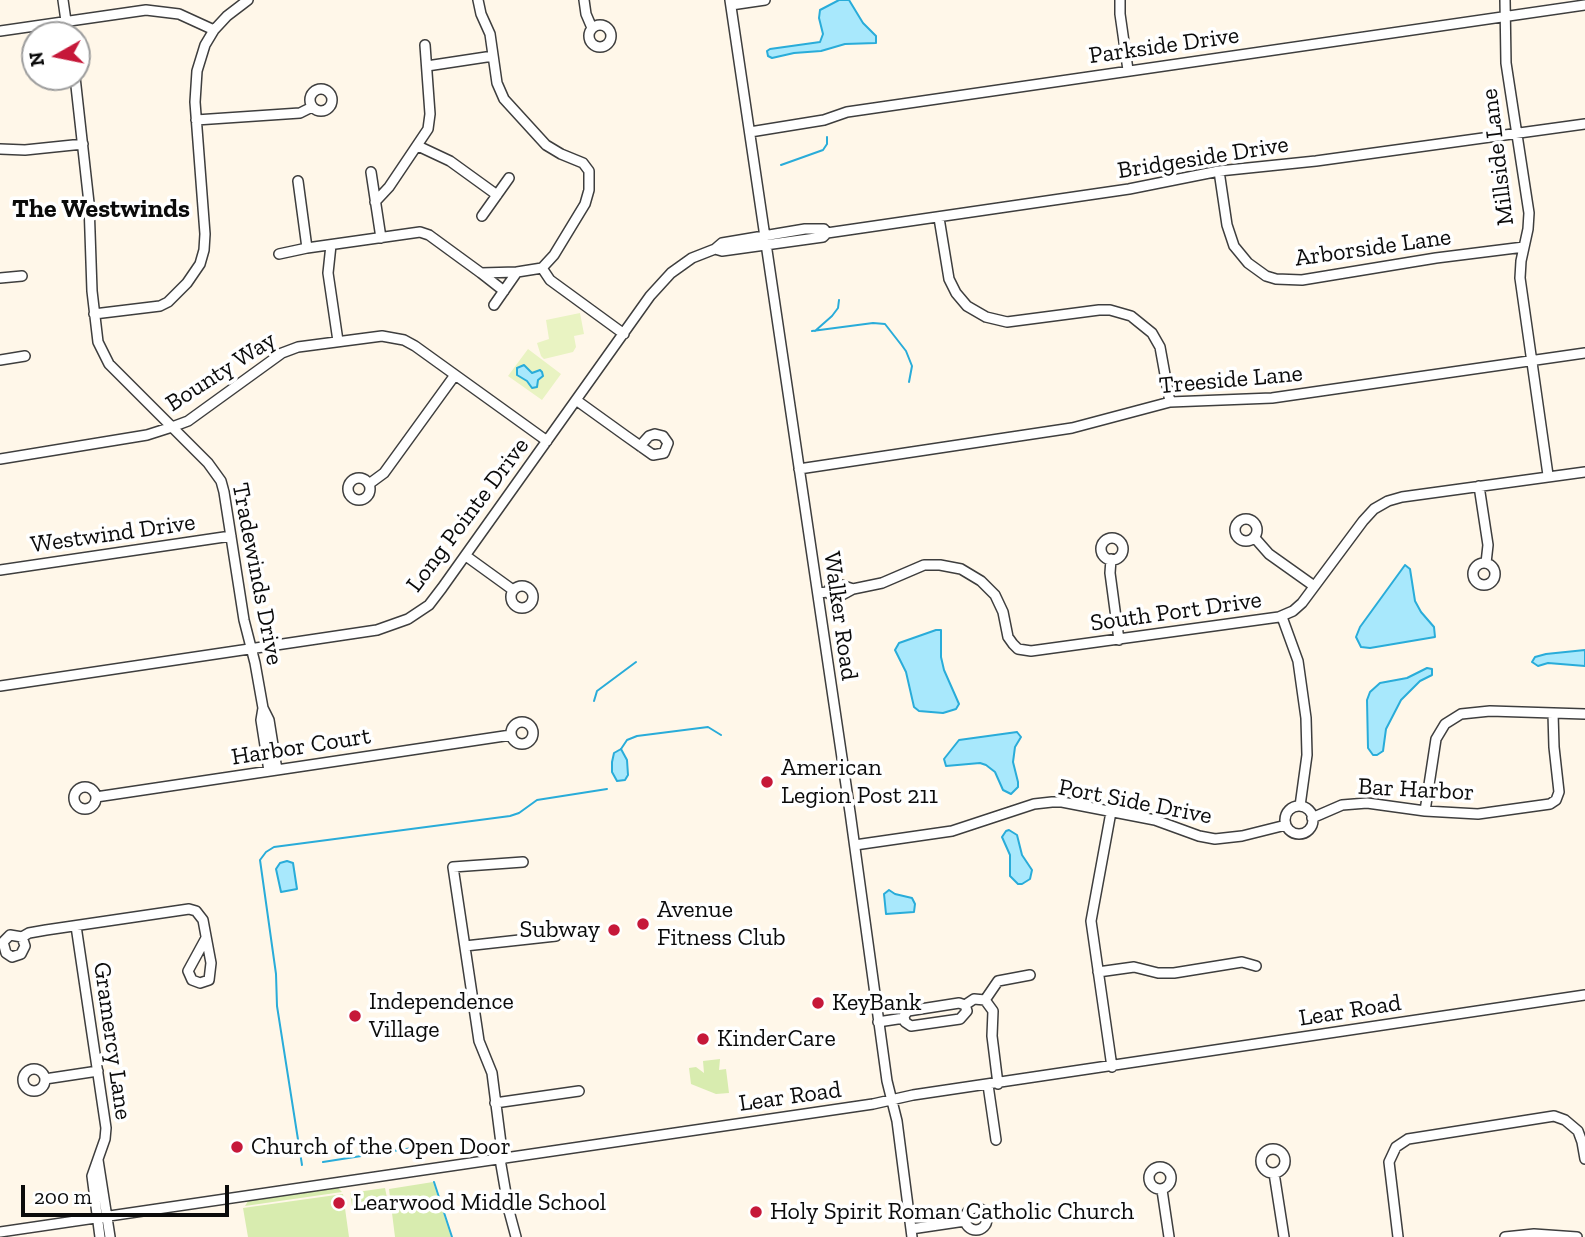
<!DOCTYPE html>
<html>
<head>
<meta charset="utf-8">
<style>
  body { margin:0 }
  #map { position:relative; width:1585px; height:1237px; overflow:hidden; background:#fff7e9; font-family:"Zilla Slab",serif }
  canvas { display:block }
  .north { position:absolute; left:21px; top:21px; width:70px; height:70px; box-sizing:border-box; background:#fff; border:2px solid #9d9d9d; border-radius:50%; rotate:261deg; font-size:19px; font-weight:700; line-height:28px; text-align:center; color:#0b0b0b }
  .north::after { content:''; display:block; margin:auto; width:24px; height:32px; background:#c61839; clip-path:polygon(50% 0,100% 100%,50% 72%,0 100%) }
  .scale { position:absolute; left:21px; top:1185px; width:208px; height:32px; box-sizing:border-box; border:4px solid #0b0b0b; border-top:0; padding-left:9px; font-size:21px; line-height:24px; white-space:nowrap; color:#0b0b0b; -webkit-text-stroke:5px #fff; paint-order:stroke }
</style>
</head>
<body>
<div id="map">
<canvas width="1585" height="1237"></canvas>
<div class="north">N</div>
<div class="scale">200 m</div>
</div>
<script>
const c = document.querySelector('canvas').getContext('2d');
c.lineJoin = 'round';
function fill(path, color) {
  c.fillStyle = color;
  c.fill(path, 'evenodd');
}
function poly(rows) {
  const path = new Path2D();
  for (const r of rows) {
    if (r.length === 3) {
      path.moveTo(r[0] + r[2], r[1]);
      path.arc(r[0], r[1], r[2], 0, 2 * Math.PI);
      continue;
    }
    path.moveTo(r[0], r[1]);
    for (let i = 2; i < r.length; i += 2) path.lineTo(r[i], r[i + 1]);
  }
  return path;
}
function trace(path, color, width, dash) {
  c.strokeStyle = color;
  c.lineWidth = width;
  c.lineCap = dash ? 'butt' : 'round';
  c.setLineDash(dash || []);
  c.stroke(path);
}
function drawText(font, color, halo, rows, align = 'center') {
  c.font = font + ' "Zilla Slab",serif';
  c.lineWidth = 7;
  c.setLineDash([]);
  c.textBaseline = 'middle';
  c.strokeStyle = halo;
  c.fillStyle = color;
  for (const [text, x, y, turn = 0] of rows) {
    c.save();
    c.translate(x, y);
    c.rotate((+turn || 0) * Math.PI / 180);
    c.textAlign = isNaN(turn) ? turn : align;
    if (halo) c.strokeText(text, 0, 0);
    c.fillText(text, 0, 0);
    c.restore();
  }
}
fill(poly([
  [720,1059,719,1070,726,1069,729,1093,716,1094,691,1084,689,1068,696,1067,704,1073,703,1061],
  [433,1182,451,1237,395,1237,389,1189],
  [338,1188,342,1192,245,1206,248,1201],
  [385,1188,388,1203,386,1206,379,1205,356,1208,352,1206,350,1193],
  [343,1194,349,1237,248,1237,243,1208]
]), '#d8ecaf');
fill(poly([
  [580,313,584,334,574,336,576,347,573,352,544,359,541,356,537,343,549,339,546,320],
  [528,349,561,374,542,400,508,376]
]), '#e9f3c2');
const water = poly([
  [839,0,849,0,863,23,876,36,876,43,845,44,821,51,794,53,772,58,768,56,767,51,770,49,820,42,823,34,819,18,820,10,839,0],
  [524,365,532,373,540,370,542,372,543,376,538,380,537,387,532,388,527,381,517,375,517,368,524,365],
  [1405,565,1410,569,1415,601,1421,612,1434,627,1435,637,1370,648,1361,647,1356,637,1360,627,1405,565],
  [936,630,941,630,941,657,944,670,959,704,956,709,943,713,919,711,914,707,906,672,895,650,899,643,936,630],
  [1585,650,1585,666,1548,663,1538,666,1532,662,1535,657,1546,654,1585,650],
  [1427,668,1432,669,1432,675,1420,681,1401,700,1386,729,1383,751,1377,755,1373,755,1368,748,1367,700,1370,692,1380,683,1407,678,1427,668],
  [1017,732,1021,737,1015,747,1013,762,1018,782,1018,787,1011,794,1003,790,995,772,986,765,980,763,946,766,944,759,959,740,1017,732],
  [621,749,627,760,628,775,625,780,617,781,612,772,612,762,614,753,621,749],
  [1009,830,1017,835,1022,855,1032,870,1030,879,1022,884,1018,884,1010,876,1010,855,1002,837,1006,831,1009,830],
  [287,861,293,863,297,889,281,892,276,869,280,863,287,861],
  [889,890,895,894,912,898,915,904,914,912,886,914,884,894,889,890]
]);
fill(water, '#a8e8fc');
trace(water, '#29acd9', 2);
trace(poly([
  [781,165,823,150,827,144,827,137],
  [812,331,873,323,885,324,906,351,912,366,909,382],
  [815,331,832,316,838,308,839,300],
  [594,701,597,691,636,662],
  [621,749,627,740,637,736,708,727,721,735],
  [323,1162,425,1146,429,1154],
  [302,1165,277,1006,276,974,260,860,266,852,274,847,510,816,519,813,537,800,607,789],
  [434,1182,452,1237]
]), '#29acd9', 2);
const minor = poly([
  [63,0,68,35],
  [478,0,481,14,490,34,497,83,504,99,546,145,561,154,583,163,589,171,589,190,585,204,554,255,542,268,550,280,624,334],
  [584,0,586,14,592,28],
  [730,0,850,812,887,1081,897,1121,912,1237],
  [1120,0,1120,14,1128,70],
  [1505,0,1506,63,1529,213,1528,229,1521,261,1520,278,1548,475],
  [731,5,765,0],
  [600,36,11],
  [0,31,146,10,179,14,214,30],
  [427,66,493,56],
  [75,77,89,203,92,291,98,342,109,364,208,463,221,481,224,492,244,620,255,663,263,708,269,720,277,770],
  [321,100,11],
  [196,120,300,113,312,107],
  [750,132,824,120,847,112,1585,5],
  [418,146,450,161,497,195],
  [0,149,25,150,83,144],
  [1219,171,1227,225,1234,246,1248,263,1266,276,1276,279,1302,280,1436,258,1524,247],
  [371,172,381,238],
  [298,181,307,248],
  [375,202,389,187,428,129,430,114,425,45],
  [482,216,509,178],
  [939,218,949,279,956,293,967,306,986,317,1007,322,1099,310,1110,310,1131,316,1152,333,1160,347,1170,402],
  [331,245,328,273,338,341],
  [715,249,722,251,823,237,827,233,1129,189,1219,171,1316,161,1585,124],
  [279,254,307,248,420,232,429,235,481,273,517,272,542,268],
  [481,273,504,291],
  [0,278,22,276],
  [494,305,517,272],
  [94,314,160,306,168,302,187,283,200,264,204,250,205,234,195,102,197,71,205,45,214,30,227,16,248,0],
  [0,360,25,356],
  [576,400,626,436,653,455,664,453,668,443,663,436,655,434,649,436,640,446],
  [0,459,147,435,172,427,188,421,282,353,298,347,382,336,404,340,415,346,547,441],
  [799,469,1072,428,1170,402,1272,398,1585,353],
  [359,489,11],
  [369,484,384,473,455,375],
  [1479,486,1488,545,1486,563],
  [1246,530,11],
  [1254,537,1269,554,1314,586],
  [1112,549,11],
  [466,556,513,590],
  [1111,559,1110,573,1119,640],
  [1484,574,11],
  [0,570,231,536],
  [522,597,11],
  [853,589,882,583,924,565,940,565,961,569,981,581,995,595,1003,612,1008,637,1013,644,1018,649,1031,651,1279,617,1293,611,1302,603,1363,521,1374,509,1388,501,1402,497,1585,472],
  [818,593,828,592,831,586,841,585,853,589,840,596,833,597,828,592],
  [1282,617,1298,661,1306,718,1307,755,1300,806],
  [0,686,377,630,408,619,429,605,442,588,650,296,671,273,692,258,715,249,722,243,805,229,824,229,827,233],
  [263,708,261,720,269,771],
  [522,733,11],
  [85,798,11],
  [96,797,511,735],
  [1299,820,14],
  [1425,811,1436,739,1445,724,1461,714,1490,711,1585,714],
  [1111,812,1091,921,1112,1067],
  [1312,818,1342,805,1367,803,1425,811,1478,814,1550,804,1556,800,1559,792,1554,747,1553,713],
  [855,845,952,831,1034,804,1052,802,1062,802,1155,820,1199,836,1215,839,1242,836,1286,825],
  [76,926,106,1128,105,1139,92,1176,100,1237],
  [22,937,25,946,21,954,12,957,6,953,3,942,10,935,22,937,29,933,46,930,189,909,196,911,203,920,211,963,209,980,200,983,192,980,188,971,206,938],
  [465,946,556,936],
  [1098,972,1134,967,1158,973,1174,973,1242,962,1256,966],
  [959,1003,965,1005,967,1011,960,1019,911,1026,905,1022,904,1016,908,1011,959,1003],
  [965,1005,974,999,985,1000],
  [878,1022,904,1018],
  [34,1080,11],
  [45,1079,98,1071],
  [998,1084,992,1036,993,1011,985,1000,998,981,1030,975],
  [988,1085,996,1140],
  [495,1103,579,1091],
  [1273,1161,12],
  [500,1159,509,1211,516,1237],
  [503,1159,492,1073,479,1041,453,867,523,862],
  [98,1160,110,1237],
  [1160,1178,11],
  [1274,1173,1284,1237],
  [1162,1190,1169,1237],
  [976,1219,11],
  [911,1229,965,1221],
  [0,1232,873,1104,913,1095,1585,995],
  [1398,1237,1389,1162,1396,1147,1408,1139,1554,1116,1565,1120,1578,1131,1582,1142,1585,1159],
  [1505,1237,1534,1234,1577,1237]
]);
trace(minor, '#3e3e3e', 12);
trace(minor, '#fff', 9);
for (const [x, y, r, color] of [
  [767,782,7,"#c61839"],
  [643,924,7,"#c61839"],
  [614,930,7,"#c61839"],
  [818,1003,7,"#c61839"],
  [355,1016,7,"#c61839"],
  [703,1039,7,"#c61839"],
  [237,1147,7,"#c61839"],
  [339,1203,7,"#c61839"],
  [756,1212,7,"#c61839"]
]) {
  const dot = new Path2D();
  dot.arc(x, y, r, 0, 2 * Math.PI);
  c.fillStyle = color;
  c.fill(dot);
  trace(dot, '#fff', 2.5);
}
drawText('24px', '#0b0b0b', '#fff', [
  ["Parkside Drive",1164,46,-8],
  ["Millside Lane",1498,157,-97],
  ["Bridgeside Drive",1203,158,-9],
  ["Arborside Lane",1373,248,-8],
  ["Bounty Way",221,372,-33],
  ["Treeside Lane",1231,380,-5],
  ["Long Pointe Drive",468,515,-53],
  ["Westwind Drive",113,534,-8],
  ["Tradewinds Drive",257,574,79],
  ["South Port Drive",1176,612,-8],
  ["Walker Road",840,616,82],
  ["Harbor Court",301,747,-9],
  ["Bar Harbor",1416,790,3],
  ["Port Side Drive",1135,802,11],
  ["Lear Road",1350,1011,-9],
  ["Gramercy Lane",112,1041,82],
  ["Lear Road",790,1097,-8]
]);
drawText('24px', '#0b0b0b', '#fff', [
  ["American",781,768],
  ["Legion Post 211",781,796],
  ["Avenue",657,910],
  ["Fitness Club",657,938],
  ["Subway",600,930,"right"],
  ["Independence",369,1002],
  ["Village",369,1030],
  ["KeyBank",832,1003],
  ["KinderCare",717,1039],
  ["Church of the Open Door",251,1147],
  ["Learwood Middle School",353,1203],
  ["Holy Spirit Roman Catholic Church",770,1212]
], 'left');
drawText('bold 26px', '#0b0b0b', '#fff', [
  ["The Westwinds",101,210]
]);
</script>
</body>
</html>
